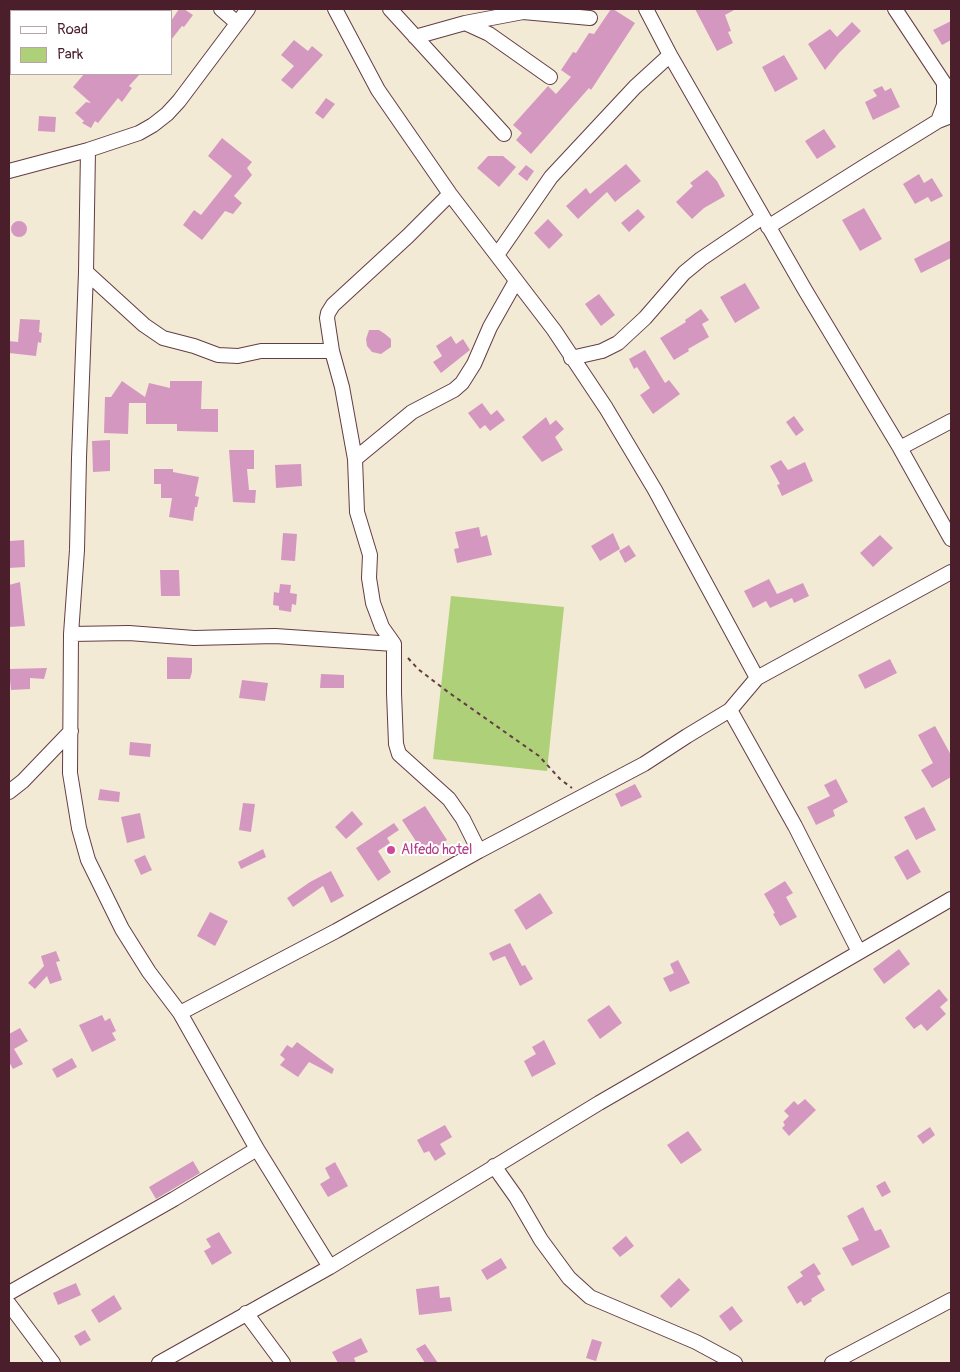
<!DOCTYPE html>
<html>
<head>
<meta charset="utf-8">
<style>
  body { margin:0 }
  #map { position:relative; width:960px; height:1372px; overflow:hidden; background:#f3ead5; font-family:Pangolin,sans-serif }
  canvas { display:block }
  .frame { position:absolute; inset:0; border:10px solid #4a1f2b; pointer-events:none }
  .legend { position:absolute; left:10px; top:10px; width:162px; height:65px; box-sizing:border-box; background:#fff; border:1px solid #b7a5aa; margin:0; padding:6px 9px; list-style:none; font-size:15px; color:#4a1f2b }
  .legend li { display:flex; align-items:center; gap:10px; height:25px }
  .legend b { width:25px; border:1px solid #b7a5aa }
</style>
</head>
<body>
<div id="map">
<canvas width="960" height="1372"></canvas>
<div class="frame"></div>
<ul class="legend">
<li><b style="height:6px;background:#fff"></b>Road</li>
<li><b style="height:14px;background:#aed079"></b>Park</li>
</ul>
</div>
<script>
const c = document.querySelector('canvas').getContext('2d');
c.lineJoin = 'round';
function fill(path, color) {
  c.fillStyle = color;
  c.fill(path, 'evenodd');
}
function poly(rows) {
  const path = new Path2D();
  for (const r of rows) {
    if (r.length === 3) {
      path.moveTo(r[0] + r[2], r[1]);
      path.arc(r[0], r[1], r[2], 0, 2 * Math.PI);
      continue;
    }
    path.moveTo(r[0], r[1]);
    for (let i = 2; i < r.length; i += 2) path.lineTo(r[i], r[i + 1]);
  }
  return path;
}
function trace(path, color, width, dash) {
  c.strokeStyle = color;
  c.lineWidth = width;
  c.lineCap = dash ? 'butt' : 'round';
  c.setLineDash(dash || []);
  c.stroke(path);
}
function drawText(font, color, halo, rows, align = 'center') {
  c.font = font + ' Pangolin,sans-serif';
  c.lineWidth = 4;
  c.setLineDash([]);
  c.textBaseline = 'middle';
  c.strokeStyle = halo;
  c.fillStyle = color;
  for (const [text, x, y, turn = 0] of rows) {
    c.save();
    c.translate(x, y);
    c.rotate((+turn || 0) * Math.PI / 180);
    c.textAlign = isNaN(turn) ? turn : align;
    if (halo) c.strokeText(text, 0, 0);
    c.fillText(text, 0, 0);
    c.restore();
  }
}
fill(poly([
  [451,596,564,607,547,771,433,759]
]), '#aed079');
fill(poly([
  [179,9,184,9,193,15,184,27,182,26,171,40,171,21],
  [611,9,613,9,635,23,591,90,589,88,531,154,516,140,522,133,513,125,548,86,556,94,571,77,561,70,573,52,576,53,589,33,594,34],
  [695,9,736,9,725,15,731,31,728,32,733,43,717,51],
  [951,21,951,40,942,45,933,30],
  [852,22,861,31,839,53,825,70,808,44,830,29,837,37],
  [294,40,308,51,312,46,323,55,292,89,281,80,294,66,281,55],
  [784,55,798,79,775,92,762,67],
  [84,74,140,74,129,86,132,88,122,102,118,98,98,123,95,121,91,128,82,123,84,121,75,113,86,102,91,103,73,87],
  [882,86,885,91,891,88,900,107,873,120,865,102,877,96,873,90],
  [326,98,335,104,323,119,315,113],
  [39,116,56,117,55,132,38,131],
  [824,129,836,147,817,159,805,141],
  [222,138,252,162,247,168,252,175,234,196,242,203,233,214,225,211,202,240,183,225,194,210,201,215,232,176,208,156],
  [488,156,503,156,516,167,499,187,477,168],
  [626,164,641,181,615,202,607,192,578,219,566,206,586,188,590,194],
  [526,165,534,171,527,181,518,174],
  [707,170,717,181,725,196,704,208,692,219,676,202,693,186,690,183],
  [919,174,924,183,932,178,943,196,931,202,928,197,915,204,903,184],
  [864,208,882,239,860,251,842,220],
  [638,209,645,217,629,232,621,223],
  [548,219,563,235,549,249,534,233],
  [19,229,8],
  [951,240,951,258,921,273,914,259],
  [745,283,760,308,735,323,720,297],
  [599,294,615,315,601,326,585,304],
  [701,309,709,320,702,324,709,337,688,349,689,351,674,360,660,338,686,322,685,320],
  [20,319,40,320,39,332,42,333,41,343,38,342,36,356,9,353,9,341,18,342],
  [369,330,379,330,385,334,391,339,391,347,381,354,372,352,367,346,366,339],
  [451,336,456,344,463,339,470,350,441,373,433,362,442,356,436,346],
  [645,350,665,383,669,380,680,394,653,414,640,395,650,388,637,367,634,369,629,359],
  [122,381,145,397,149,383,170,388,170,381,202,381,201,409,218,409,218,432,177,431,177,424,146,424,146,403,129,403,128,434,104,433,105,397,111,397],
  [482,403,491,415,497,410,505,420,490,431,485,425,480,429,468,413],
  [794,416,804,430,796,436,786,422],
  [546,417,550,425,556,420,564,429,555,437,563,450,542,462,522,437],
  [110,440,110,471,93,472,92,441],
  [229,450,254,450,254,469,247,469,249,490,256,490,255,503,233,502],
  [781,460,788,470,805,462,813,481,782,496,777,485,780,484,770,466],
  [301,464,302,486,276,488,275,465],
  [154,469,173,469,173,472,199,477,195,496,199,497,197,507,195,507,193,521,169,517,172,498,161,498,161,484,154,484],
  [479,527,481,537,487,535,492,555,457,563,454,549,459,548,455,532],
  [283,533,297,534,295,561,281,560],
  [613,533,620,549,600,561,591,546],
  [880,535,893,548,873,567,860,553],
  [24,540,25,567,9,568,9,541],
  [629,545,636,556,625,563,619,551],
  [160,570,179,570,180,596,161,596],
  [769,579,777,594,803,583,809,596,794,603,792,598,770,608,766,601,753,608,744,591],
  [20,582,25,626,9,627,9,585],
  [280,584,291,585,290,593,297,594,296,605,292,604,291,612,279,610,279,606,273,605,274,592,279,593],
  [167,657,192,658,192,672,190,679,167,679],
  [890,659,897,673,865,689,858,675],
  [47,668,44,679,30,678,30,689,11,690,9,669],
  [321,674,344,675,344,688,320,688],
  [242,680,268,683,265,701,239,698],
  [935,726,951,755,951,777,932,788,921,770,933,763,918,735],
  [130,742,151,744,150,757,129,755],
  [836,779,848,802,833,810,835,816,816,825,807,807,830,796,824,785],
  [635,784,642,797,621,807,615,794],
  [100,789,120,792,119,802,98,800],
  [243,803,255,804,251,832,239,830],
  [425,806,447,840,425,855,402,820],
  [924,807,936,830,916,840,904,817],
  [352,811,363,824,346,839,335,827],
  [140,813,145,838,127,843,121,817],
  [394,823,399,830,387,838,390,843,378,851,391,872,378,881,356,848],
  [263,849,266,857,241,869,238,862],
  [908,849,921,872,907,880,894,857],
  [145,855,152,870,141,875,134,860],
  [331,871,344,896,331,903,323,886,293,907,287,898,310,882],
  [785,881,793,893,786,897,797,917,780,926,773,914,775,913,764,894],
  [540,893,553,913,526,930,514,910],
  [210,912,228,921,215,946,197,936],
  [510,943,522,966,525,965,533,979,520,986,505,956,493,961,489,953],
  [899,949,910,964,884,984,873,969],
  [56,951,60,961,56,962,62,980,50,984,47,976,35,989,28,983,44,966,41,956],
  [678,960,690,983,670,992,663,978,674,973,670,964],
  [939,989,948,1000,940,1007,946,1014,927,1031,921,1024,914,1029,905,1018],
  [609,1005,622,1023,600,1039,587,1020],
  [102,1015,105,1021,110,1018,116,1031,112,1033,116,1040,92,1052,79,1025],
  [20,1028,28,1041,14,1049,23,1064,13,1069,9,1062,9,1034],
  [544,1040,556,1064,532,1077,524,1061,536,1054,532,1047],
  [297,1042,334,1069,332,1074,309,1062,298,1077,280,1065,285,1059,280,1055,287,1045,292,1048],
  [72,1058,77,1067,57,1078,52,1069],
  [805,1099,816,1110,789,1136,782,1128,785,1125,783,1122,789,1116,784,1111,794,1101,798,1105],
  [445,1125,452,1137,440,1144,446,1154,435,1161,429,1151,424,1153,417,1140],
  [930,1127,935,1135,923,1144,917,1136],
  [688,1131,702,1150,681,1164,667,1145],
  [193,1161,200,1173,156,1199,149,1187],
  [335,1162,348,1186,328,1197,320,1184,330,1178,325,1168],
  [885,1181,891,1192,882,1197,876,1186],
  [863,1207,875,1231,881,1229,890,1247,852,1266,842,1248,859,1240,847,1216],
  [219,1232,232,1253,212,1265,204,1251,211,1247,206,1239],
  [626,1236,634,1246,620,1257,612,1248],
  [501,1258,507,1268,487,1280,481,1270],
  [814,1263,821,1274,817,1276,825,1290,811,1299,812,1301,804,1306,801,1301,797,1304,787,1287,803,1276,800,1272],
  [679,1278,690,1290,671,1308,660,1296],
  [76,1283,81,1295,58,1305,53,1293],
  [439,1286,440,1298,450,1297,452,1311,419,1315,416,1289],
  [114,1295,122,1309,99,1323,91,1310],
  [732,1306,743,1321,730,1331,719,1316],
  [85,1330,91,1340,80,1346,74,1336],
  [361,1338,368,1352,354,1358,356,1363,338,1363,332,1352],
  [592,1339,602,1342,596,1361,586,1358],
  [425,1344,438,1363,425,1363,416,1349]
]), '#d498c0');
const minor = poly([
  [221,9,237,23],
  [335,9,378,90,450,194,554,330,606,408,655,490,757,678],
  [390,9,504,134],
  [646,9,670,55,805,290,900,448,951,539],
  [895,9,944,83,951,89],
  [55,11,57,9],
  [465,23,489,34,550,77],
  [9,31,11,31],
  [415,37,465,23,523,12,590,18],
  [938,121,944,105,944,83],
  [88,150,86,272,79,458,77,550,71,634,70,773,79,828,88,860,122,929,149,972,180,1013,257,1149,330,1267],
  [9,171,88,150,139,133,153,125,167,114,179,101,248,9],
  [768,227,865,166,938,121,951,116],
  [497,255,551,177,635,87,670,55],
  [86,272,144,325,163,338,194,346,218,355,238,356,261,351,332,351],
  [571,358,602,351,618,343,645,318,684,273,701,259,763,217],
  [900,448,951,421],
  [355,459,412,412,454,390,462,383,474,364,490,327,516,281],
  [71,634,129,633,194,638,275,636,394,644,394,693,396,744,399,754,449,799,463,819,479,851],
  [394,644,382,627,373,603,369,578,370,555,357,512,355,459,342,387,332,351,327,318,328,313,333,305,408,236,450,194],
  [730,710,795,826,859,952],
  [9,792,23,781,71,731],
  [180,1013,336,931,479,851,644,764,687,736,730,710,757,678,951,572],
  [494,1166,516,1197,541,1240,569,1278,590,1297,696,1342,735,1363],
  [9,1293,174,1199,257,1149],
  [9,1304,53,1363],
  [246,1313,283,1363],
  [159,1363,330,1267,599,1103,951,899],
  [832,1363,951,1300]
]);
trace(minor, '#633d44', 16);
trace(poly([
  [408,658,418,669,448,692,539,756,560,779,572,788]
]), '#633d44', 2, [4, 4]);
trace(minor, '#fff', 14);
for (const [x, y, r, color] of [
  [391,850,5,"#d1479c"]
]) {
  const dot = new Path2D();
  dot.arc(x, y, r, 0, 2 * Math.PI);
  c.fillStyle = color;
  c.fill(dot);
  trace(dot, '#fff', 2);
}
drawText('14px', '#b23c85', '#fff', [
  ["Alfedo hotel",401,850]
], 'left');
</script>
</body>
</html>
